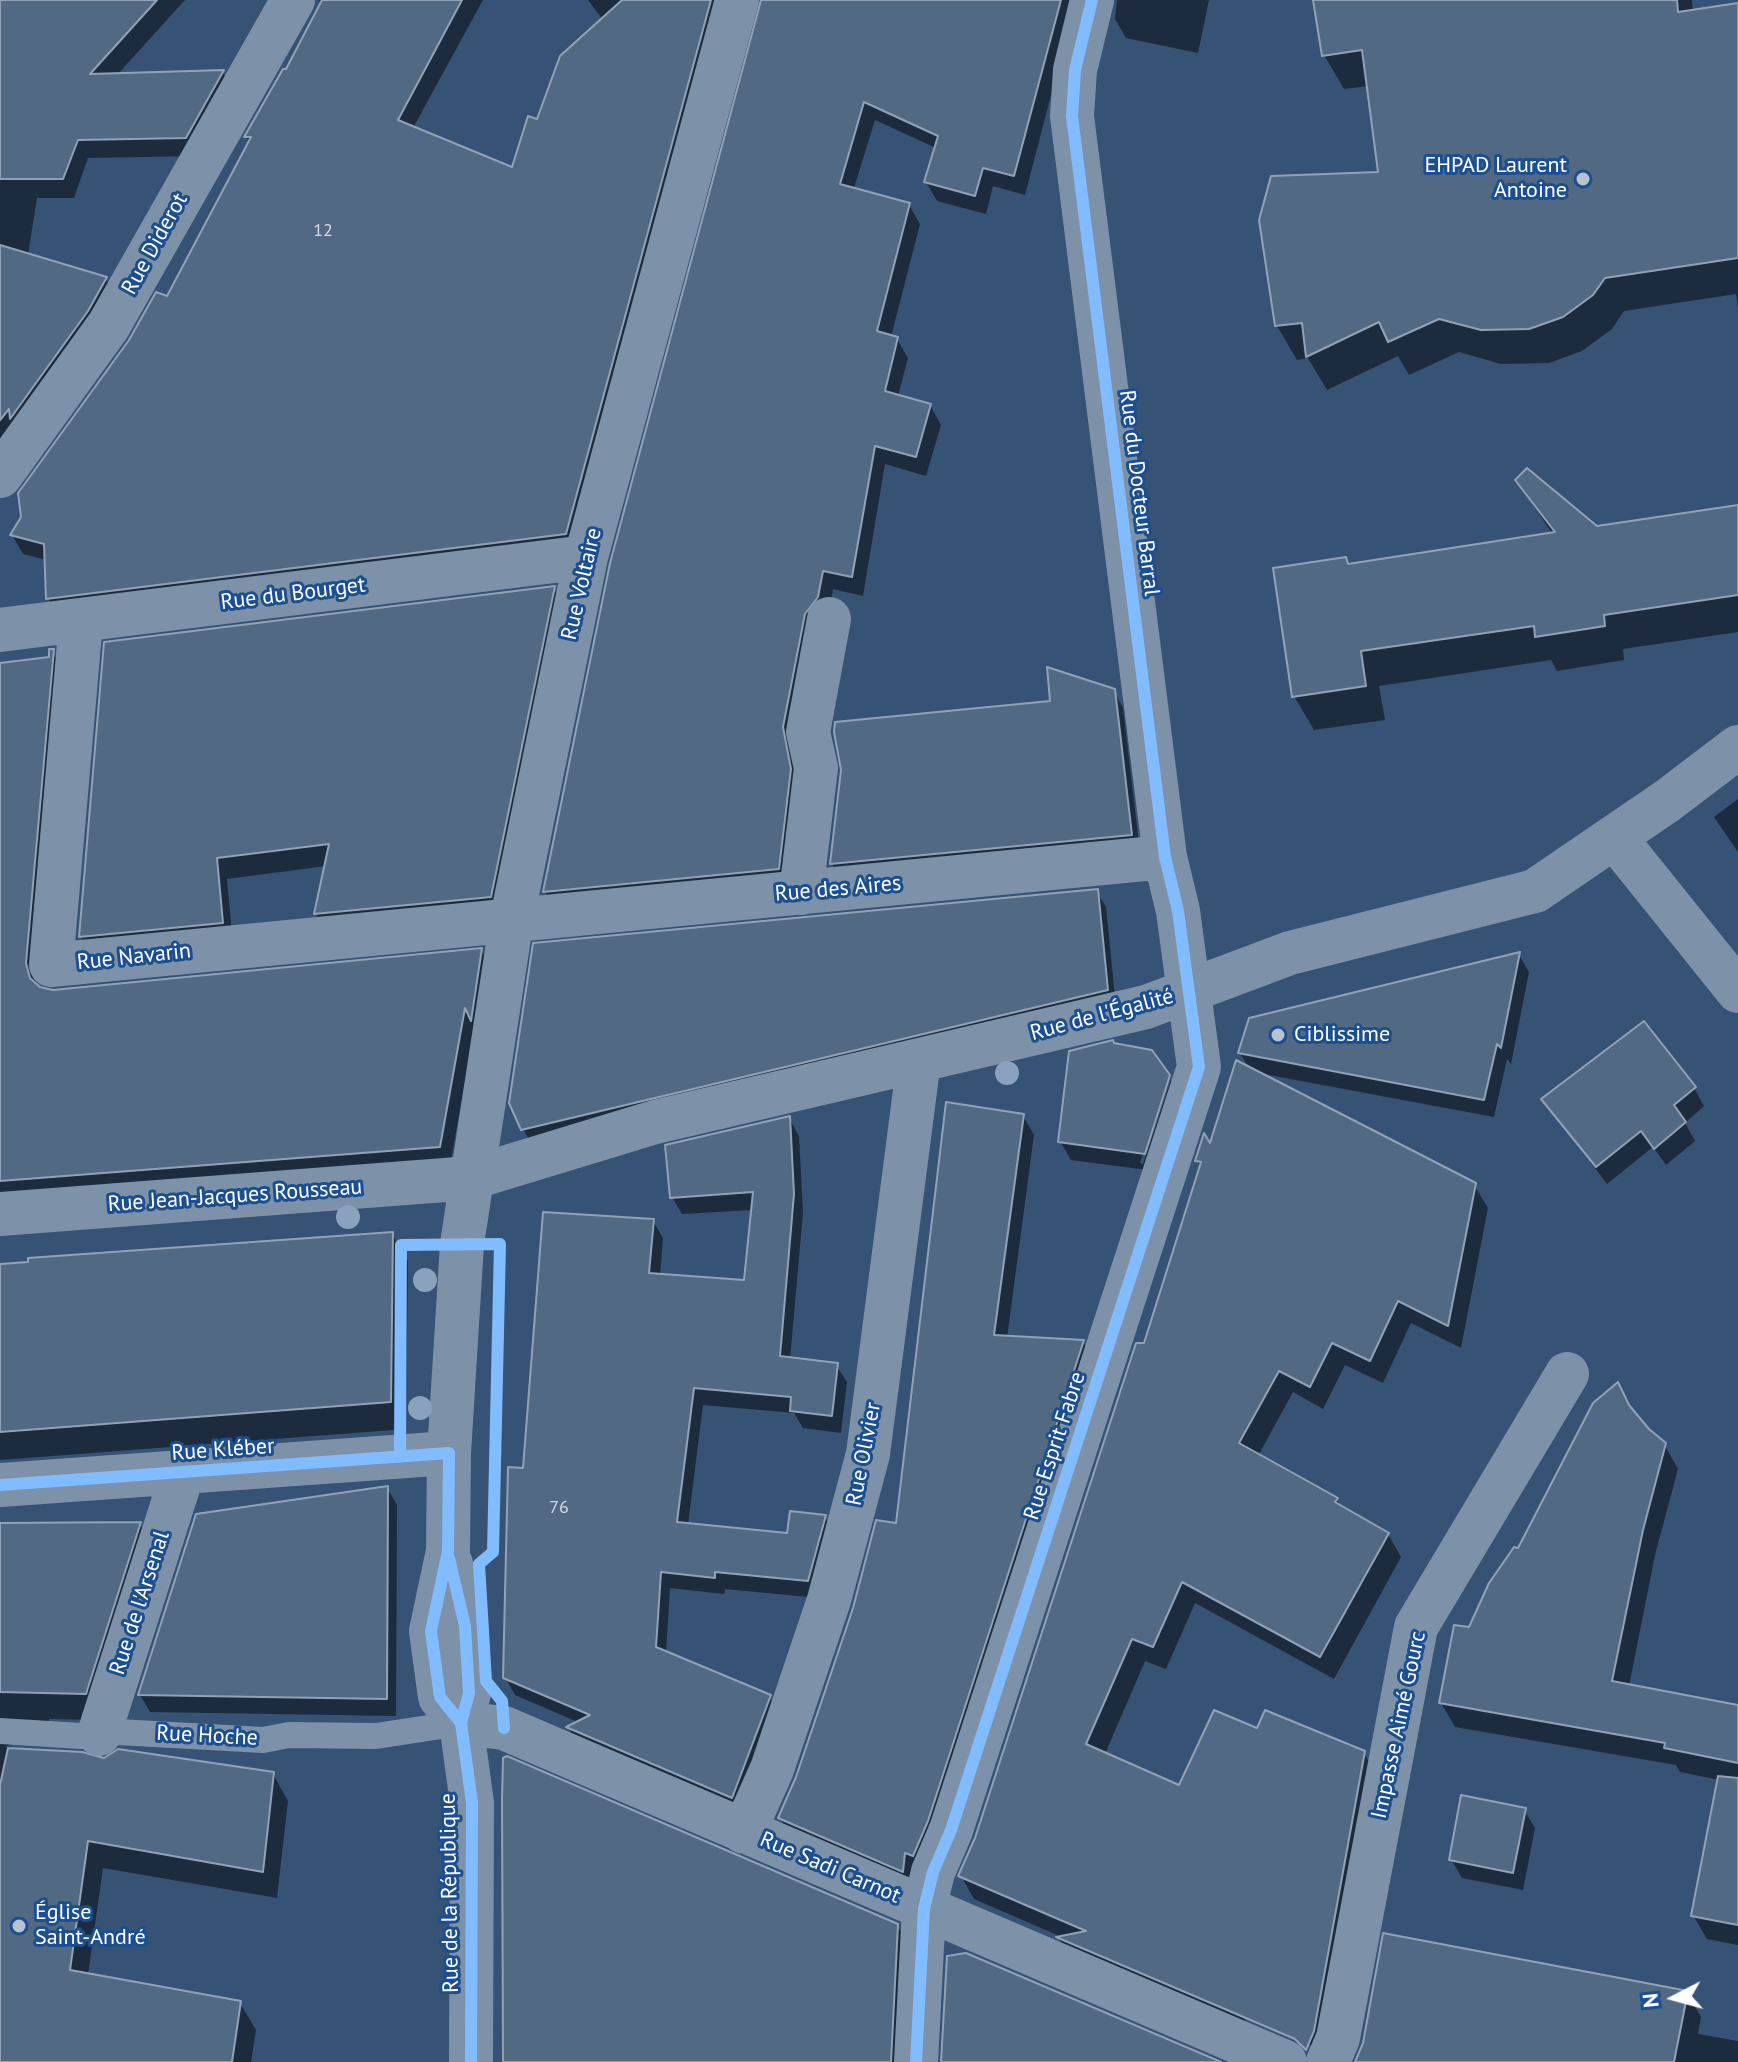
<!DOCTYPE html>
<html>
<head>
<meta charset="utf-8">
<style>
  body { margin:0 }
  #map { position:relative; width:1738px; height:2062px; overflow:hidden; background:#365274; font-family:"PT Sans",sans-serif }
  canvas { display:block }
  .north { position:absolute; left:1634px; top:1958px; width:80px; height:80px; -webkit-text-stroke:6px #1b4f8f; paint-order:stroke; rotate:264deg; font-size:22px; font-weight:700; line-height:32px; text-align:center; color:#fff }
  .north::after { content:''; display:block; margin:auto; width:28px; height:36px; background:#fff; clip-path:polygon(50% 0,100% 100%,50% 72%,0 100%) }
</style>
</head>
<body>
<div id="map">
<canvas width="1738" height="2062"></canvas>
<div class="north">N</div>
</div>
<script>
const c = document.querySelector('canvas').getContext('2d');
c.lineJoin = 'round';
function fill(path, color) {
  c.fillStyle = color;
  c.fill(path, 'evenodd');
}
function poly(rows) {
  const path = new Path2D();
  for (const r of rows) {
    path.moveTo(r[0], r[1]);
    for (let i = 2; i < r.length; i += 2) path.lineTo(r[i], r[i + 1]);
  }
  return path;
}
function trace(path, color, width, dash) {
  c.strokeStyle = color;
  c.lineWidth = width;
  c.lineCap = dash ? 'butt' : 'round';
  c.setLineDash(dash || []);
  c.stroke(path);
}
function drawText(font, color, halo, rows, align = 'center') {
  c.font = font + ' "PT Sans",sans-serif';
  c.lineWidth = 6;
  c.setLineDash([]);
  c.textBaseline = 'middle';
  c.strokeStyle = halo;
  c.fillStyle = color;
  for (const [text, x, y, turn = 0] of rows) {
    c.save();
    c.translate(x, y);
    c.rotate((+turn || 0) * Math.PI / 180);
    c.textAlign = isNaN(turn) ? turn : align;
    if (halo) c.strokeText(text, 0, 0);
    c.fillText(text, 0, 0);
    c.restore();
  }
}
fill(poly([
  [0,0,185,0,117,75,223,73,234,91,197,156,88,158,74,198,37,198,28,255,106,279,117,298,0,452],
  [319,0,483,0,413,128,513,170,538,122,603,20,588,0,732,0,577,553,59,618,48,598,47,560,23,554,12,535,168,298,250,143,246,137,284,71,288,71,321,7],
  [763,0,1088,0,1069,26,1025,195,993,186,986,214,937,201,926,182,936,148,875,120,854,188,909,205,920,224,891,337,897,339,908,358,898,396,930,405,941,425,926,476,885,464,863,596,833,589,789,888,556,911,545,892,612,563],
  [1117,0,1209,0,1198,53,1126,38,1115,19],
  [1315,0,1692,0,1693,12,1738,11,1738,309,1736,294,1624,311,1612,329,1582,351,1549,363,1501,364,1459,352,1409,375,1398,356,1327,390,1308,358,1297,360,1277,326,1380,174,1369,86,1344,89,1324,55],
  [1517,480,1597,528,1738,507,1738,632,1623,649,1624,660,1557,671,1551,660,1379,686,1385,720,1314,730,1294,696,1345,559,1350,566,1553,535],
  [553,588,565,609,502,918,328,934,316,914,326,866,227,879,233,944,92,957,81,937],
  [52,651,63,670,37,987,53,992,481,950,492,969,475,1025,450,1166,0,1200,0,665,51,659],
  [1113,690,1123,708,1140,852,841,881,832,864,843,770,1053,703],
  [1738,799,1738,852,1714,817],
  [1096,891,1106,907,1116,1007,533,1146,523,1129],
  [1519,955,1529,972,1511,1064,1507,1059,1494,1117,1258,1073,1474,1185,1488,1208,1461,1348,1411,1323,1383,1383,1345,1365,1323,1409,1293,1392,1258,1456,1336,1499,1342,1508,1388,1534,1401,1557,1334,1679,1195,1603,1166,1669,1145,1661,1105,1754,1180,1788,1258,1730,1364,1753,1377,1776,1327,2052,1243,2016,1254,2038,1072,1960,1057,1935,974,1899,961,1876,1146,1346,1201,1168,1197,1161,1210,1148,1250,1070,1240,1053],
  [1114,1045,1146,1049,1158,1059,1168,1076,1140,1163,1143,1164,1171,1080,1179,1095,1155,1171,1071,1160,1060,1141],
  [1694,1088,1704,1106,1685,1123,1695,1141,1666,1165,1653,1147,1607,1184,1543,1099],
  [1023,1116,1034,1135,1007,1338,1083,1342,1094,1361,914,1890,791,1837,780,1818,898,1525],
  [789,1118,799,1136,803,1213,790,1359,836,1365,847,1382,841,1433,803,1428,794,1413,703,1405,688,1525,789,1535,825,1517,835,1534,818,1598,725,1589,724,1594,670,1588,666,1653,769,1696,779,1714,742,1815,578,1745,569,1728,580,1723,515,1695,505,1677,525,1470,653,1221,663,1238,660,1276,746,1282,753,1210,682,1214,672,1197],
  [392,1234,408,1261,406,1429,0,1460,0,1267],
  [1618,1385,1634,1414,1664,1444,1678,1469,1655,1555,1629,1686,1738,1707,1738,1945,1707,1939,1693,1915,1719,1780,1680,1772,1676,1765,1455,1727,1441,1703,1470,1629],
  [387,1488,397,1505,396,1716,150,1712,140,1695],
  [140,1524,155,1551,101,1720,49,1719,47,1743,16,1742,5,1747,82,1754,104,1761,273,1774,288,1801,277,1898,103,1868,88,1975,240,2003,256,2030,251,2062,0,2062,0,1525],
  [1524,1810,1535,1828,1523,1890,1462,1878,1451,1859],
  [897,1925,907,1942,900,2062,504,2062],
  [1687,1993,1701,2017,1698,2034,1738,2041,1738,2062,1369,2062]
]), '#0007');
const building = poly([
  [0,0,157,0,90,74,224,70,186,138,78,140,63,179,0,179,0,0],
  [322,0,462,0,398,120,512,167,528,116,537,119,560,56,622,0,711,0,566,534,46,599,44,544,10,535,21,517,18,493,129,340,156,292,167,296,251,137,244,137,283,69,286,69,322,0],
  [761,0,1061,0,1014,176,983,168,975,196,924,182,938,136,864,102,840,184,910,203,877,331,898,337,885,391,931,404,916,457,875,446,852,577,823,571,818,597,805,614,783,727,791,769,779,869,543,892,610,563,761,0],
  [1313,0,1677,0,1678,12,1738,3,1738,258,1605,278,1593,295,1563,317,1529,329,1481,330,1439,319,1388,342,1379,322,1306,357,1302,323,1275,326,1259,220,1271,176,1378,172,1362,50,1322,56,1313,0],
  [0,245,107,277,88,311,10,419,9,409,0,420,0,245],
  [1527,468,1597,526,1738,505,1738,595,1604,615,1605,626,1535,637,1534,626,1361,651,1366,686,1292,697,1273,568,1346,557,1348,564,1555,532,1515,480,1527,468],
  [555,586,491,897,314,914,329,844,217,858,223,923,79,937,104,642,555,586],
  [49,649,54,649,26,963,30,978,40,987,53,990,482,948,471,1021,465,1008,440,1147,0,1181,0,663,49,657,49,649],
  [1047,667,1115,689,1132,835,830,864,841,770,834,732,835,722,1050,701,1047,667],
  [1098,889,1108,990,521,1130,509,1103,533,943,1098,889],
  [1520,952,1501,1048,1497,1044,1484,1100,1238,1053,1249,1018,1520,952],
  [1644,1021,1696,1087,1674,1105,1686,1122,1654,1149,1641,1131,1596,1167,1541,1099,1644,1021],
  [1113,1040,1114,1043,1152,1050,1170,1075,1145,1154,1058,1142,1069,1051,1113,1040],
  [1236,1060,1476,1183,1448,1326,1398,1301,1370,1361,1332,1343,1310,1387,1279,1371,1239,1443,1338,1498,1335,1502,1389,1533,1320,1657,1182,1582,1153,1647,1132,1639,1086,1744,1179,1785,1214,1710,1257,1728,1265,1710,1365,1751,1314,2031,1306,2050,1295,2039,1056,1937,1086,1931,958,1876,975,1838,1136,1343,1144,1343,1201,1162,1195,1161,1204,1133,1210,1143,1236,1060],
  [946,1102,1024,1114,994,1335,1084,1340,928,1821,913,1856,905,1853,903,1872,778,1818,796,1777,853,1608,876,1520,896,1523,946,1102],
  [790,1116,794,1194,780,1356,838,1363,832,1416,790,1411,791,1397,694,1388,677,1522,787,1533,790,1511,826,1515,808,1581,715,1572,715,1578,661,1572,656,1647,771,1695,732,1798,566,1727,590,1715,503,1678,508,1467,523,1468,543,1212,654,1219,649,1273,744,1280,753,1192,670,1198,665,1145,790,1116],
  [393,1232,391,1402,0,1432,0,1264,28,1262,28,1258,393,1232],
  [1618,1382,1629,1405,1649,1429,1666,1443,1643,1530,1612,1681,1738,1705,1738,1763,1664,1748,1665,1743,1439,1703,1454,1625,1469,1627,1489,1583,1514,1547,1518,1548,1593,1403,1618,1382],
  [388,1486,387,1699,138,1695,196,1514,388,1486],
  [141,1522,86,1694,0,1692,0,1523,141,1522],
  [8,1748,82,1752,104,1758,118,1749,274,1772,263,1872,88,1841,70,1970,241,2001,232,2062,0,2062,0,1785,8,1748],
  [507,1756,898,1924,891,2062,503,2062,502,1798,503,1758,507,1756],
  [1718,1776,1738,1778,1738,1925,1691,1916,1718,1776],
  [1461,1795,1526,1808,1513,1873,1449,1860,1461,1795],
  [1383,1933,1688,1991,1674,2062,1355,2062,1363,2043,1383,1933],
  [966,1953,1221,2062,941,2062,947,1956,966,1953]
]);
fill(building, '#526984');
trace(building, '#92a2b6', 2);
trace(poly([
  [0,1731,81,1736,118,1732,263,1740,289,1735,376,1736,461,1723]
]), '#7d92a8', 26);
trace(poly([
  [0,476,109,325,293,0],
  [81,621,51,965,1165,857],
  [0,630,586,557],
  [1615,838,1738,991],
  [801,893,816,768,808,732,829,619],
  [0,1214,471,1178,655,1122,1146,1007,1290,953,1535,891,1667,801,1738,747],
  [0,1485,449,1453],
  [451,1564,465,1626,469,1693,461,1723,472,1803,471,2062],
  [461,1723,440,1697,431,1631,448,1551,449,1453,462,1244,512,918,586,557,737,0],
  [461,1723,504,1728,1285,2062],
  [99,1734,183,1472],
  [744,1832,772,1769,829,1600,868,1454,919,1060],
  [916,2062,924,1909,933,1872,951,1830,1199,1067,1178,911,1165,857,1072,116,1075,70,1092,0],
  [1328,2062,1338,2038,1416,1627,1567,1374]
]), '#7d92a8', 44);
trace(poly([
  [400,1457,401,1245,500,1244,493,1552,479,1564,486,1681,502,1701,504,1728],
  [0,1485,449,1453,448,1551,431,1631,440,1697,461,1723],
  [449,1558,465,1626,469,1693,461,1723,472,1803,471,2062],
  [916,2062,924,1909,933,1872,951,1830,1199,1067,1178,911,1165,857,1072,116,1075,70,1092,0]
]), '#80bcff', 12);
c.fillStyle = '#8aa2be';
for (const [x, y] of [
  [1007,1073],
  [348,1217],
  [425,1280],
  [420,1408]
]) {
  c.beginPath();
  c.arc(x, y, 12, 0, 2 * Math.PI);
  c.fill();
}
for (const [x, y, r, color] of [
  [1583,179,8,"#b9c2ce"],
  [1278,1035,8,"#b9c2ce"],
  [19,1926,8,"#b9c2ce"]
]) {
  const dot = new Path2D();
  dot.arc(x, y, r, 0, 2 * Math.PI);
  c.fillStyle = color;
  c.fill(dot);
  trace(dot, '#1b4f8f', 3);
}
drawText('18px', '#d4dae0', null, [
  ["12",323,231],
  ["76",559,1508]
]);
drawText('22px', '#fff', '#1b4f8f', [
  ["EHPAD Laurent",1567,166,"right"],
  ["Antoine",1567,191,"right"],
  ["Ciblissime",1294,1035],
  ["Église",35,1913],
  ["Saint-André",35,1938]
], 'left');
drawText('22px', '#fff', '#1b4f8f', [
  ["Rue Diderot",155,244,-61],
  ["Rue du Docteur Barral",1139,493,83],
  ["Rue Voltaire",582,584,-77],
  ["Rue du Bourget",293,594,-7],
  ["Rue des Aires",838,889,-5],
  ["Rue Navarin",134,957,-6],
  ["Rue de l'Égalité",1102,1015,-15],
  ["Rue Jean-Jacques Rousseau",235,1196,-4],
  ["Rue Esprit Fabre",1055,1446,-72],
  ["Rue Kléber",223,1450,-4],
  ["Rue Olivier",864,1454,-79],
  ["Rue de l'Arsenal",140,1603,-72],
  ["Impasse Aimé Gourc",1399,1725,-78],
  ["Rue Hoche",207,1736,3],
  ["Rue Sadi Carnot",830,1868,23],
  ["Rue de la République",450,1893,-91]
]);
</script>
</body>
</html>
